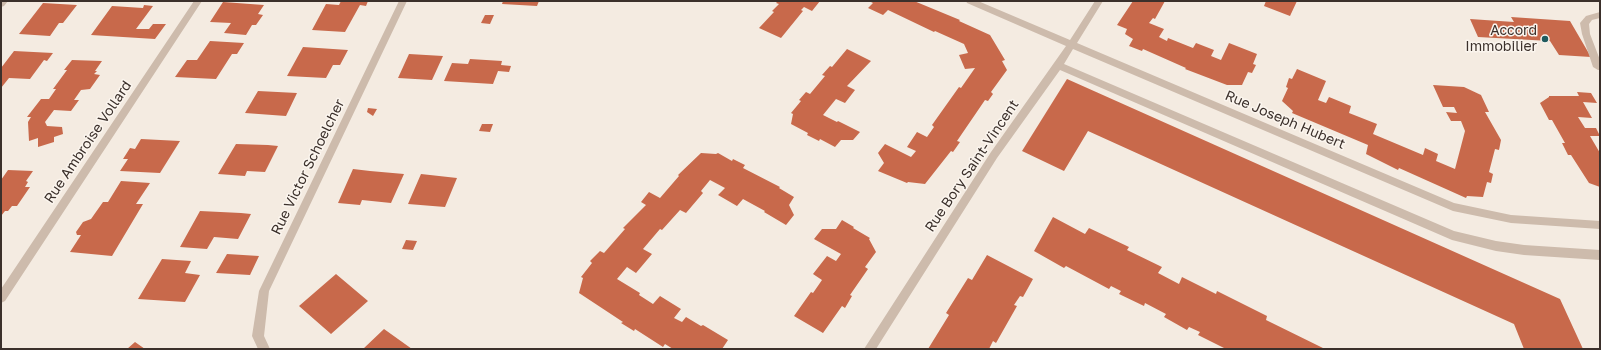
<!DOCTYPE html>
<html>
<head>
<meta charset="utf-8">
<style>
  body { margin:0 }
  #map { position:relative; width:1601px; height:350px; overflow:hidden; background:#f4ebe1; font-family:"Golos Text",sans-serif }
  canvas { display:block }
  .frame { position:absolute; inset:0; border:2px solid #3b302b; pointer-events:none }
</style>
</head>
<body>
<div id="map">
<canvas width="1601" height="350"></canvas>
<div class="frame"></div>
</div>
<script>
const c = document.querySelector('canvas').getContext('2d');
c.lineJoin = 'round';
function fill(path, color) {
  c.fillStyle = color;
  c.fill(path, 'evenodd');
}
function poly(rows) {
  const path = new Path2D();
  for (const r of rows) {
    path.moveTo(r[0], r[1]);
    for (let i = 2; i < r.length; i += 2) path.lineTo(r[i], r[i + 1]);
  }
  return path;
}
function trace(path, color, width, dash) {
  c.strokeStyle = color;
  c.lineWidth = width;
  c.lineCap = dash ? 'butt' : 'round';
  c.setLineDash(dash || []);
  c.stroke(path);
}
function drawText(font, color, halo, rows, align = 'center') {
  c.font = font + ' "Golos Text",sans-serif';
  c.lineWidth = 3;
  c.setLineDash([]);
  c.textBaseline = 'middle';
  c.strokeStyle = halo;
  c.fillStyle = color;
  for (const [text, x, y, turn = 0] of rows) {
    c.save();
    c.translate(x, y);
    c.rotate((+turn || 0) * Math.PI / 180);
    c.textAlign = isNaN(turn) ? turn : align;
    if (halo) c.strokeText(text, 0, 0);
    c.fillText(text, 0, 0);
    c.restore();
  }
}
fill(poly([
  [341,1,368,1,366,6,360,5,345,32,312,30,326,4,339,5],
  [503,1,539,1,537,6,502,4],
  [778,1,820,1,812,11,804,7,801,10,803,11,781,38,759,28,774,12,772,11,779,4,776,3],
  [869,1,914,1,960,20,959,21,990,35,1005,60,1002,61,1007,70,991,92,993,94,988,101,985,100,957,141,960,142,953,152,951,151,925,184,908,182,907,183,878,171,884,163,878,153,885,144,911,157,916,151,907,147,917,132,927,137,934,127,932,125,959,87,961,88,975,68,965,69,959,55,968,53,964,44,935,31,934,32,888,10,883,15,868,8,873,3],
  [1133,1,1165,1,1155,19,1153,18,1149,23,1164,29,1159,37,1167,41,1168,38,1193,48,1196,43,1214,50,1211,56,1221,60,1229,43,1257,54,1253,64,1256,65,1252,73,1248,72,1242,85,1227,85,1185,69,1186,68,1143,49,1142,51,1129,46,1133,39,1125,34,1127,29,1117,25],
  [1266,1,1297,1,1290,16,1264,6],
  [223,2,264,5,258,14,263,15,256,25,252,25,246,35,224,33,231,23,210,22],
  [43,3,77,5,63,23,59,23,50,36,19,34],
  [144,5,153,6,136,29,149,29,153,24,166,24,155,39,91,35,112,6,143,8],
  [485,15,494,15,490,24,481,23],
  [1511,17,1570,21,1591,57,1559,55,1550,41,1478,37,1470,19,1514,22],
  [210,41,244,43,237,54,232,54,216,79,175,77,187,60,197,60],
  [303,47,348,50,340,65,333,65,326,78,287,76],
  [847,49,871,61,847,86,855,90,845,103,836,99,823,115,837,122,838,121,860,132,853,140,841,140,835,147,820,139,819,141,807,135,808,133,791,124,793,114,791,113,801,101,799,100,806,92,810,94,825,76,822,75,830,66,832,67],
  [14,51,53,53,47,61,44,60,30,79,9,78,1,88,1,68],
  [409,54,443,56,432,80,398,78],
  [470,59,502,61,501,65,511,66,509,72,498,71,493,84,444,81,452,63,468,64],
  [72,60,102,61,95,71,97,71,94,74,100,75,90,89,81,90,74,100,79,100,71,111,54,110,45,122,47,126,62,127,63,134,54,137,54,142,38,147,38,138,29,141,28,122,31,117,27,117,41,99,49,99,56,89,53,89,67,70,64,70],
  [1297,69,1326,81,1318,100,1326,103,1329,97,1351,106,1349,113,1377,124,1373,134,1423,155,1425,148,1438,154,1436,161,1455,169,1465,131,1461,121,1451,121,1446,112,1457,113,1454,107,1443,107,1433,85,1464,87,1481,95,1489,112,1485,112,1501,140,1499,150,1495,149,1489,172,1493,174,1491,183,1487,182,1483,197,1467,196,1466,198,1399,168,1398,170,1366,154,1368,145,1292,113,1293,111,1282,101,1288,88,1286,87,1289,78,1292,79],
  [1067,79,1560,299,1583,349,1524,349,1514,324,1088,131,1064,171,1022,151],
  [258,91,297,93,286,116,245,113],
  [1577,92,1591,93,1597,103,1583,102,1592,118,1578,117,1585,128,1596,128,1600,136,1590,136,1600,153,1600,187,1589,183,1571,155,1568,155,1562,143,1565,143,1552,120,1549,120,1540,103,1549,97,1549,96,1579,96],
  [368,108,377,109,373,116,367,112],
  [482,124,493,124,490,132,479,131],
  [141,139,180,141,160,173,120,171,128,159,123,159,130,148,135,149],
  [236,144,268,145,278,146,265,172,247,171,245,176,218,174],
  [701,153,716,154,718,153,732,161,733,159,745,165,743,168,780,187,779,188,794,197,789,205,794,215,786,225,764,212,765,211,743,199,737,206,718,195,725,188,710,180,701,191,703,193,686,213,680,210,662,230,660,229,643,249,652,254,636,273,627,267,617,279,640,293,639,295,653,304,660,296,681,309,674,318,682,322,686,317,701,326,703,325,728,340,722,349,673,349,665,344,663,347,635,329,634,331,621,323,623,322,579,293,583,278,581,277,592,263,590,261,600,251,604,253,625,229,623,228,646,205,641,202,649,192,660,198,679,176,678,175],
  [353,169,370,171,404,174,391,203,362,200,360,205,338,203],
  [8,170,33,171,26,181,28,182,25,187,30,187,17,206,12,206,8,211,5,211,1,216,1,180],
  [421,174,457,178,445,207,408,204],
  [121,181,150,183,136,204,143,204,112,256,70,252,81,235,77,235,76,232,83,222,91,219,103,202,108,202],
  [200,211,241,213,251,214,238,239,214,237,207,249,180,247],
  [1053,217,1085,234,1089,228,1129,247,1127,250,1162,267,1158,273,1179,284,1182,277,1216,294,1217,291,1267,316,1266,320,1325,349,1226,349,1198,335,1200,332,1189,327,1187,330,1164,317,1166,314,1145,303,1144,306,1119,294,1121,291,1111,286,1109,289,1066,266,1064,268,1034,251],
  [842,220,854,227,853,228,870,238,869,239,876,252,865,267,868,269,850,295,852,296,845,308,842,306,823,333,794,316,811,292,813,293,822,280,813,274,827,256,836,261,841,254,814,239,822,229,836,229],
  [406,240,417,241,413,250,402,249],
  [227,254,259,256,250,275,216,273],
  [987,255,1033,279,1023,297,1020,296,1014,305,1017,306,996,343,993,341,989,349,928,349,949,315,946,313,968,278,972,280],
  [162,259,191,261,185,273,200,275,185,302,138,299],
  [336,274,368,301,331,334,299,306],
  [384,329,412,349,363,349],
  [135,342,145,349,127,349]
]), '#c8694b');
fill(poly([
  [1600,12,1600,18,1592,20,1589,24,1590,34,1600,60,1600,70,1598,70,1593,67,1582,34,1580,23,1586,16,1600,12]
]), '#cdbbac');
fill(poly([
  [1,1,8,1,4,6,1,7,1,1],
  [194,1,202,1,5,301,1,303,1,289,194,1],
  [399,1,407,1,269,291,264,336,270,349,258,349,252,336,259,291,399,1],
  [966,1,978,1,1070,40,1095,1,1103,1,1077,43,1454,203,1511,215,1600,221,1600,229,1511,223,1453,211,1073,49,1064,64,1454,231,1496,241,1524,245,1600,250,1600,260,1524,255,1496,251,1452,240,1060,70,997,158,876,349,864,349,991,152,1066,46,967,3,966,1]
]), '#cdbbac');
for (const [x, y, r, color] of [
  [1545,39,4,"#1f5a5e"]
]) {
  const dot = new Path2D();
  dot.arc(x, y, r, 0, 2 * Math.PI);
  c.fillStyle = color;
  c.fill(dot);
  trace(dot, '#fbf5ee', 1.5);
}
drawText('14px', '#3b302b', '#fbf5ee', [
  ["Accord",1537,31],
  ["Immobilier",1537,47]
], 'right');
drawText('14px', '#3b302b', '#fbf5ee', [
  ["Rue Joseph Hubert",1285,120,23],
  ["Rue Ambroise Vollard",88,142,-56],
  ["Rue Bory Saint-Vincent",972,166,-56],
  ["Rue Victor Schoelcher",308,167,-64]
]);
</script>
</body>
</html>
